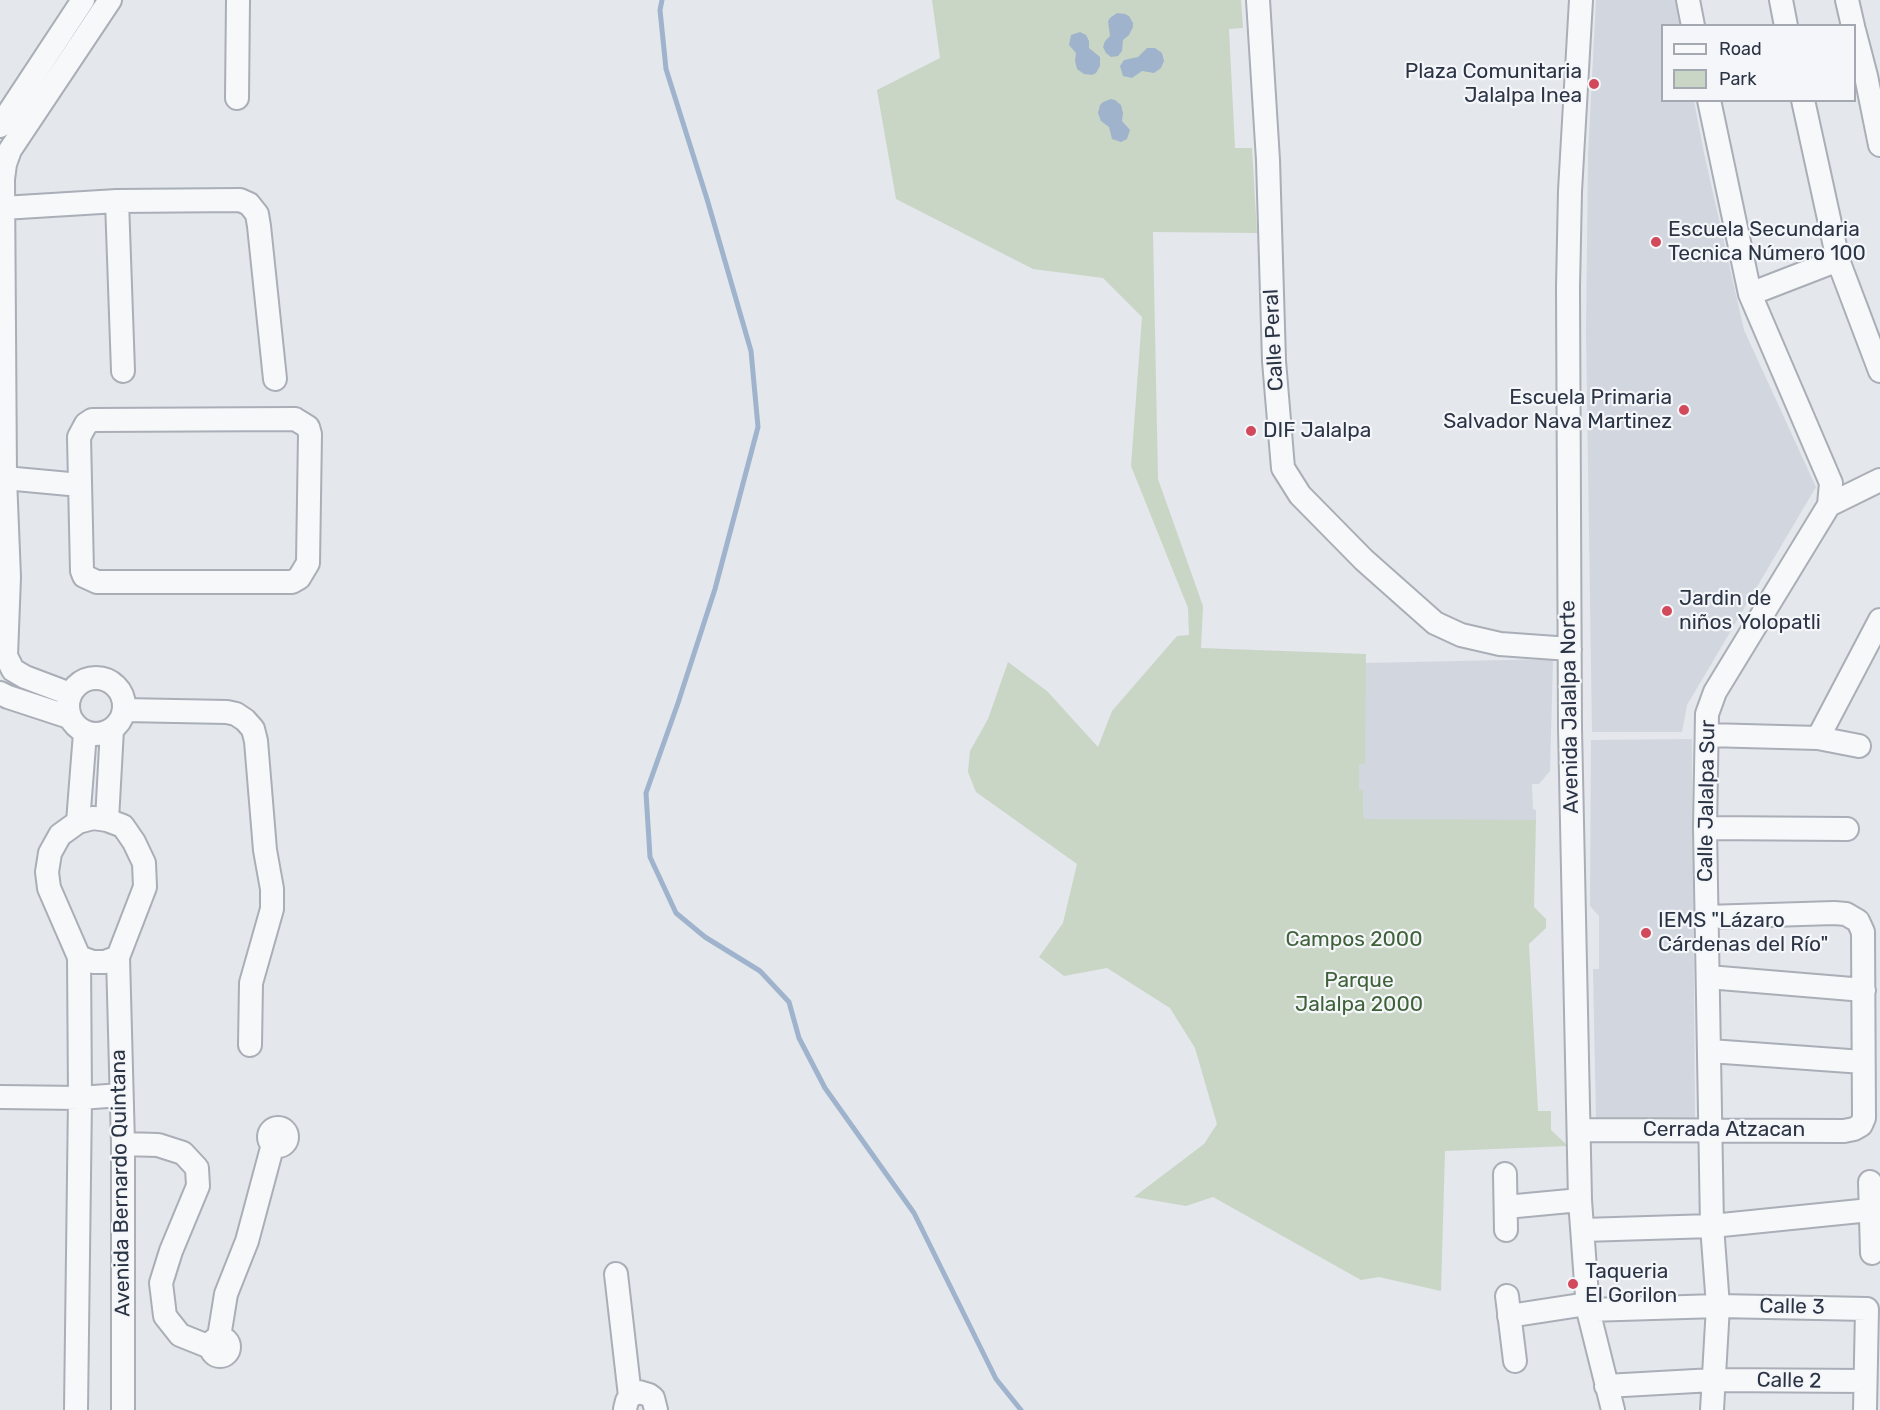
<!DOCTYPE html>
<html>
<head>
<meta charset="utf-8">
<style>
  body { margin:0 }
  #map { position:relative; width:1880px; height:1410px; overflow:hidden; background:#e4e7ec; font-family:Rubik,sans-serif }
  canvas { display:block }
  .legend { position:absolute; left:1661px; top:24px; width:195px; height:78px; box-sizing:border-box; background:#f4f6f9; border:2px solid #a4a8b1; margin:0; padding:8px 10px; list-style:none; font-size:18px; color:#2b3445 }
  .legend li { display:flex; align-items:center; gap:12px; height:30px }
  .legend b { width:30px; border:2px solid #a4a8b1 }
</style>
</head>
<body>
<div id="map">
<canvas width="1880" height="1410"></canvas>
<ul class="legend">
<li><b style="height:8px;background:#f7f8fa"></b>Road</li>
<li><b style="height:16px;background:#c9d6c5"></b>Park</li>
</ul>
</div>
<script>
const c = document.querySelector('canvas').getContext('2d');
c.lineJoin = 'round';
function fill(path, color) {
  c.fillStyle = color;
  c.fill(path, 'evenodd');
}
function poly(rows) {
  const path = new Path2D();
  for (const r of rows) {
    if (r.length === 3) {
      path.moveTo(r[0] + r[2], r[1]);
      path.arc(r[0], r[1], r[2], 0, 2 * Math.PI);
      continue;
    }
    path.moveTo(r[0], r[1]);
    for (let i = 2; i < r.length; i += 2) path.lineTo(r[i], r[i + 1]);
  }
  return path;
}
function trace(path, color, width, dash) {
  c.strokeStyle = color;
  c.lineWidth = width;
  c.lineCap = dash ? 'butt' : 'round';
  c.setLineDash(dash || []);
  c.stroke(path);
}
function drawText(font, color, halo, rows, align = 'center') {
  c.font = font + ' Rubik,sans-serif';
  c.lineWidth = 4.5;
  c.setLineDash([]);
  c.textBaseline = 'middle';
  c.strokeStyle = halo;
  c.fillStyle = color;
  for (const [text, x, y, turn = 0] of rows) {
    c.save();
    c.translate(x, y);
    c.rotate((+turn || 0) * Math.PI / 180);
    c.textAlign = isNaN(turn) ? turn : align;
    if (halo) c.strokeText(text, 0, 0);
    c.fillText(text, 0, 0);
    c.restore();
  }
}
fill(poly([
  [1596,0,1675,0,1680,25,1662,26,1662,100,1694,101,1704,153,1744,330,1816,487,1687,705,1682,732,1592,732,1586,332,1588,155],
  [1553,659,1550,771,1539,784,1532,784,1533,809,1536,810,1536,820,1364,820,1363,791,1359,790,1359,764,1365,764,1365,663],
  [1692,739,1695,1120,1596,1120,1593,969,1599,969,1599,916,1590,906,1591,740]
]), '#d2d6de');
fill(poly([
  [932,0,1241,0,1243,28,1229,29,1235,148,1252,148,1257,233,1153,232,1158,479,1203,606,1201,648,1366,654,1365,764,1359,764,1359,790,1363,790,1364,819,1536,820,1534,907,1546,919,1546,928,1529,944,1538,1111,1551,1111,1551,1130,1568,1146,1445,1151,1441,1291,1379,1277,1361,1280,1213,1197,1186,1206,1134,1197,1204,1144,1217,1124,1195,1048,1170,1008,1107,968,1064,976,1039,957,1063,923,1077,864,976,792,968,772,970,751,988,719,1008,662,1047,691,1098,747,1112,711,1177,636,1189,635,1188,608,1131,466,1142,317,1103,278,1033,269,896,199,877,90,940,58]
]), '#c9d6c5');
fill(poly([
  [1117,13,1125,14,1129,16,1133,23,1133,27,1129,35,1123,40,1122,51,1118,56,1111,57,1106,53,1103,47,1105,41,1110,36,1108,21,1110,18],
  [1080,32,1086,35,1089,41,1089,48,1100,57,1100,66,1096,73,1092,75,1084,74,1077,69,1075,61,1076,53,1069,45,1071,35],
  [1147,48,1155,48,1162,53,1164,61,1161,68,1154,73,1142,71,1132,78,1123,76,1120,66,1124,60,1138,57],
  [1111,99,1115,100,1121,105,1123,113,1122,121,1130,130,1127,139,1121,142,1112,139,1109,127,1101,121,1098,113,1100,105,1103,102]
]), '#9fb4cc');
trace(poly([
  [662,0,660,10,666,69,707,199,751,351,758,427,715,589,678,703,646,793,650,857,676,913,705,937,760,971,789,1002,799,1038,825,1088,914,1213,996,1379,1021,1410]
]), '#9fb4cc', 5);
const minor = poly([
  [1258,0,1268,160,1274,361,1283,468,1300,495,1364,560,1435,623,1461,635,1500,644,1570,649],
  [1581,0,1570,191,1568,287,1570,728,1580,1200,1588,1310,1613,1410],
  [1688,0,1693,26],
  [1781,0,1786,26],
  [1847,0,1853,26],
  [1854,30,1866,76,1880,145],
  [237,98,238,0],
  [1709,100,1750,294,1831,483,1829,505,1715,692,1707,714,1705,828,1712,1226,1718,1306,1712,1410],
  [1803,100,1838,260,1880,371],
  [0,126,83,0],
  [117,201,123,371],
  [0,210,3,208,117,201,240,200,249,204,257,214,259,226,275,379],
  [1750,294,1838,260],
  [295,419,308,427,310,434,308,563,299,578,292,582,97,582,84,576,82,571,79,437,86,424,92,420,295,419],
  [0,476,5,478,80,485],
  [1829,505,1880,480],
  [96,706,28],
  [0,693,8,697,69,717],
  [70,694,25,677,13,670,6,656,9,577,5,478,3,179,5,164,10,150,110,0],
  [124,710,227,712,236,714,245,720,253,729,256,741,265,850,272,889,272,909,251,983,250,1045],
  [1707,735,1818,738,1859,746],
  [1818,738,1880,620],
  [107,820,112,729],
  [78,822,85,733],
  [1705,828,1847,829],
  [118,957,105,962,93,962,79,957,49,888,47,872,50,853,60,835,78,822,93,818,107,820,123,826,134,842,144,863,145,887,118,957,123,1144,123,1410],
  [1708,977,1864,990],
  [1710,1051,1863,1062],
  [0,1097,80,1098,121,1095],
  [278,1137,9],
  [1579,1130,1844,1131,1854,1129,1861,1125,1864,1118,1863,932,1858,921,1846,914,1834,913,1706,917],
  [123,1144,158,1145,183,1153,197,1168,198,1186,171,1251,161,1283,165,1316,180,1335,210,1347],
  [1505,1174,1506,1230],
  [1870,1182,1872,1253],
  [1506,1207,1580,1200],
  [1583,1230,1712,1226,1870,1210],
  [616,1274,630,1396],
  [1507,1296,1515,1361],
  [1588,1310,1718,1306,1867,1309,1865,1410],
  [1509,1316,1587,1304],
  [219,1337,226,1294,247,1241,273,1144],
  [220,1347,9],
  [1606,1386,1713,1380,1865,1381],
  [625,1409,627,1401,630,1396,639,1392,649,1395,653,1398,656,1410],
  [76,1410,80,1098,79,957]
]);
trace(minor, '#a9aeb7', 26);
trace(minor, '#f7f8fa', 22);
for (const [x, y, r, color] of [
  [1594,84,6,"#d1495b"],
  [1656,242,6,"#d1495b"],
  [1684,410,6,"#d1495b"],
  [1251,431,6,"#d1495b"],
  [1667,611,6,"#d1495b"],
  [1646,933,6,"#d1495b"],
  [1573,1284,6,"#d1495b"]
]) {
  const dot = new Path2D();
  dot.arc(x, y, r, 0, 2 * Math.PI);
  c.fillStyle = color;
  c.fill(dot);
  trace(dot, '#f4f6f9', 2);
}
drawText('21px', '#2b3445', '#f4f6f9', [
  ["Plaza Comunitaria",1582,72,"right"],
  ["Jalalpa Inea",1582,96,"right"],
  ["Escuela Secundaria",1668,230],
  ["Tecnica Número 100",1668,254],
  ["Escuela Primaria",1672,398,"right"],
  ["Salvador Nava Martinez",1672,422,"right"],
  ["DIF Jalalpa",1263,431],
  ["Jardin de",1679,599],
  ["niños Yolopatli",1679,623],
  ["IEMS \"Lázaro",1658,921],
  ["Cárdenas del Río\"",1658,945],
  ["Taqueria",1585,1272],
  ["El Gorilon",1585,1296]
], 'left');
drawText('21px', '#2b3445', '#f4f6f9', [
  ["Calle Peral",1274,340,-93],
  ["Avenida Jalalpa Norte",1570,707,-91],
  ["Calle Jalalpa Sur",1707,801,-89],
  ["Cerrada Atzacan",1724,1130],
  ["Avenida Bernardo Quintana",121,1183,-91],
  ["Calle 3",1792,1307,1],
  ["Calle 2",1789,1381,1]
]);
drawText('21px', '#3f6138', '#f4f6f9', [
  ["Campos 2000",1354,940],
  ["Parque",1359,981],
  ["Jalalpa 2000",1359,1005]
]);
</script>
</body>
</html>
